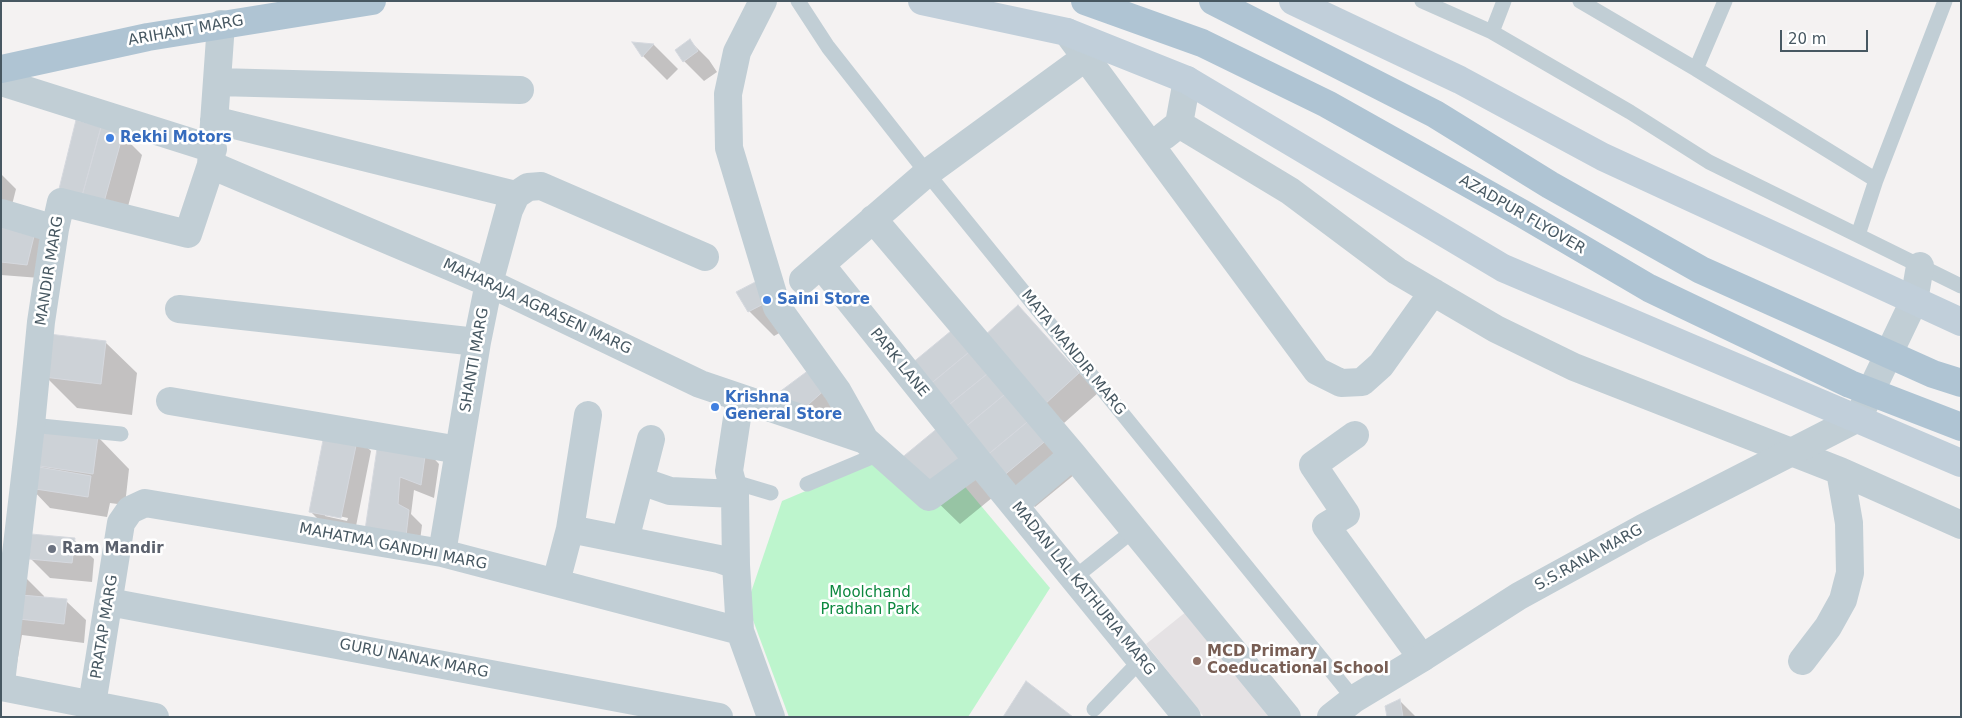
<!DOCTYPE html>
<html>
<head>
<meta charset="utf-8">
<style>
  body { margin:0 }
  #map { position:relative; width:1962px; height:718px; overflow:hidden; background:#f4f2f2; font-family:"DejaVu Sans",sans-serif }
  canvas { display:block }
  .frame { position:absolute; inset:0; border:2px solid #475862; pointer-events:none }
  .scale { position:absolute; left:1780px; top:30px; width:88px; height:22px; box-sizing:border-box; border:2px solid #475862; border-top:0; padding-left:6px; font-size:15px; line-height:18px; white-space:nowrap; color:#475862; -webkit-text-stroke:4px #fff; paint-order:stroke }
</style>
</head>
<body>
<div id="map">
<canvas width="1962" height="718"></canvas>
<div class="frame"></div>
<div class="scale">20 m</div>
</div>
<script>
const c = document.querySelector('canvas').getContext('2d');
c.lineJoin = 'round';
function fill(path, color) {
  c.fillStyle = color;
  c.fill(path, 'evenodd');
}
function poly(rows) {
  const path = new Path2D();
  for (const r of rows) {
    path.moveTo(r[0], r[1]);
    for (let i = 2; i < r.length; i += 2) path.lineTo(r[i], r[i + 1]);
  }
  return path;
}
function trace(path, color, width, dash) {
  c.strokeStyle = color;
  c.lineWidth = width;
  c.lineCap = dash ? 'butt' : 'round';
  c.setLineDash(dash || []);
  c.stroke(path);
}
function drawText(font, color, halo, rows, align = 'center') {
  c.font = font + ' "DejaVu Sans",sans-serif';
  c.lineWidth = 5;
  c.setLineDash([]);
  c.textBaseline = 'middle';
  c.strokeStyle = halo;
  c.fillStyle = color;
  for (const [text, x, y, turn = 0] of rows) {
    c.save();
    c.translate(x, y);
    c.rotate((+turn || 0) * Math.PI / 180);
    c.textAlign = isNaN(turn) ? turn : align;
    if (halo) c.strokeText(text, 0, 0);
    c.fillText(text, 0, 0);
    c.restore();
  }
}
fill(poly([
  [1192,607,1278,717,1204,717,1146,644]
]), '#e5e2e4');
fill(poly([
  [872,463,961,482,1050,588,968,717,789,717,747,604,782,501]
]), '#bdf5cd');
fill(poly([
  [690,41,709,60,717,72,704,81,684,61,677,50],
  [634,44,654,45,678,69,667,80,643,56],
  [77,122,122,135,142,155,124,221,103,215],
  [1,174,16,189,8,221,50,243,40,278,1,275],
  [761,281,794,325,774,336,749,311],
  [1018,307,1098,393,1064,423,1045,404],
  [957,328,1080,470,1035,507,1003,476],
  [105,342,137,373,132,415,77,408,45,376],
  [813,369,852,412,826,436,801,421],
  [939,429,998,493,960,524,928,493],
  [98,437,129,469,125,505,110,503,107,517,50,508,31,488,34,465],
  [357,437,371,451,355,531,324,525,310,511],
  [325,513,348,518,347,521,325,516],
  [379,443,426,450,439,464,434,498,414,490,411,514,422,525,419,549,380,543],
  [74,540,94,559,92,582,50,578,30,558],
  [12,564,44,596,43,599,66,601,86,620,84,643,22,635,11,697],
  [1399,700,1416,717,1388,717]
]), '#0003');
const building = poly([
  [690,39,698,51,683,62,675,50,690,39],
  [632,42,654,44,642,57,632,42],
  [76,120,101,127,82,196,59,189,76,120],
  [101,127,123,134,104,202,82,196,101,127],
  [1,217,36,228,27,265,1,262,1,217],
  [761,279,771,300,748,312,736,292,761,279],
  [1018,305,1079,373,1044,405,983,337,1018,305],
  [957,326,974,348,928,386,911,364,957,326],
  [49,334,106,341,101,384,44,377,49,334],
  [974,348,992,370,945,408,928,386,974,348],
  [813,367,828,387,800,412,774,396,813,367],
  [992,370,1010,390,963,429,945,408,992,370],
  [1010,390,1032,418,985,457,963,429,1010,390],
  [1032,418,1049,438,1002,477,985,457,1032,418],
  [939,427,967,461,927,494,899,460,939,427],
  [37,428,98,436,93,474,33,465,37,428],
  [325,430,358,436,341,518,309,512,325,430],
  [378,442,426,449,421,485,400,477,398,504,409,510,406,536,365,530,378,442],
  [33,466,91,476,88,497,29,488,33,466],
  [31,534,75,538,72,563,29,559,31,534],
  [21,595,67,599,64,624,19,619,21,595],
  [1026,681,1073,717,1003,717,1026,681],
  [1400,699,1403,717,1387,717,1385,706,1400,699]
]);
fill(building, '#cdd2d7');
trace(building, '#d5d8de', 1);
trace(poly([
  [798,1,828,47,927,173,1354,699],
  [1422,1,1492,32,1630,112,1709,162,1961,286],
  [1580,1,1696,69,1876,180],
  [1492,32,1504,1],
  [1696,69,1725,1],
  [1858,235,1876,180,1945,1],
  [31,425,121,434],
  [731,481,771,493],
  [807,484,881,453],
  [1074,578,1134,530],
  [1094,709,1141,660]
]), '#c1ced5', 15);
trace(poly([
  [763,1,737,52,728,94,729,148,777,307,838,392,865,440,929,497,978,461],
  [1067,32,1317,371,1341,383,1362,382,1381,365,1433,292],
  [1,82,213,149],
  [217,82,520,90],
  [214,120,516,195],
  [1179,124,1290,191,1397,271,1496,329,1574,367,1840,471,1961,525],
  [1164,136,1179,124,1187,80],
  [211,165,489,283,700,384,865,440],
  [1,213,55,229],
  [873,219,1073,455,1287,717],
  [821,265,978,461,1187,717],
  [803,280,927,173,1086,57],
  [179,309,477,342],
  [740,398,729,471,735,494,736,565,740,631,771,717],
  [170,401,459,450],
  [1858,418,1914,301,1920,266],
  [1355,435,1313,465,1346,514,1326,526,1422,658],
  [641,481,670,491,735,494],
  [1014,505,1073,455],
  [570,529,719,559,736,565],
  [625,540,651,439],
  [442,553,477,342,489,283,509,210,516,195,528,187,541,186,705,257],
  [556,582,570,529,588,415],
  [109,602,719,717],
  [1802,661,1828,627,1843,600,1850,573,1849,523,1840,471],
  [1,683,31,425,41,322,55,229,61,202,188,234,211,165,221,24],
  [1,687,155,717],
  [90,717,121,523,130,510,145,503,442,553,740,631]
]), '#c1ced5', 28);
trace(poly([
  [1331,717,1354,699,1422,658,1519,596,1643,528,1858,418]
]), '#c1ced5', 28);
trace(poly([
  [922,1,1067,32,1187,80,1503,268,1961,463],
  [1293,1,1460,80,1603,157,1961,322]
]), '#c1cfda', 28);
trace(poly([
  [1085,1,1202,43,1327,104,1523,214,1649,288,1850,384,1961,427],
  [1213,1,1435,114,1550,185,1701,270,1933,374,1961,383],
  [1,69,148,37,372,1]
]), '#afc4d3', 28);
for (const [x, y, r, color] of [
  [110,138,5,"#3f7fe0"],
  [767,300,5,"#3f7fe0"],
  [715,407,5,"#3f7fe0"],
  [52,549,5,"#6b7280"],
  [1197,661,5,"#8d6e63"]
]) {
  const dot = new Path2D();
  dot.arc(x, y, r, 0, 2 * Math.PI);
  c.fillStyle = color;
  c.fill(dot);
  trace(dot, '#fff', 2);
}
drawText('15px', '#475862', '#fff', [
  ["ARIHANT MARG",186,31,-10],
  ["AZADPUR FLYOVER",1522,215,30],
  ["MANDIR MARG",50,271,-81],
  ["MAHARAJA AGRASEN MARG",537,307,25],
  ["MATA MANDIR MARG",1073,353,51],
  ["SHANTI MARG",475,360,-80],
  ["PARK LANE",899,363,51],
  ["MAHATMA GANDHI MARG",393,547,11],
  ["S.S.RANA MARG",1589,558,-29],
  ["MADAN LAL KATHURIA MARG",1083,589,51],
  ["PRATAP MARG",105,627,-81],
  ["GURU NANAK MARG",414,659,11]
]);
drawText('bold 15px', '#366cbe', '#fff', [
  ["Rekhi Motors",120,138],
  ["Saini Store",777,300],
  ["Krishna",725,398],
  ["General Store",725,415]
], 'left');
drawText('bold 15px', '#5b616d', '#fff', [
  ["Ram Mandir",62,549]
], 'left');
drawText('15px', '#0d883f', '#fff', [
  ["Moolchand",870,593],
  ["Pradhan Park",870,610]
]);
drawText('bold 15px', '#785e54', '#fff', [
  ["MCD Primary",1207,652],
  ["Coeducational School",1207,669]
], 'left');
</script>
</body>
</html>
